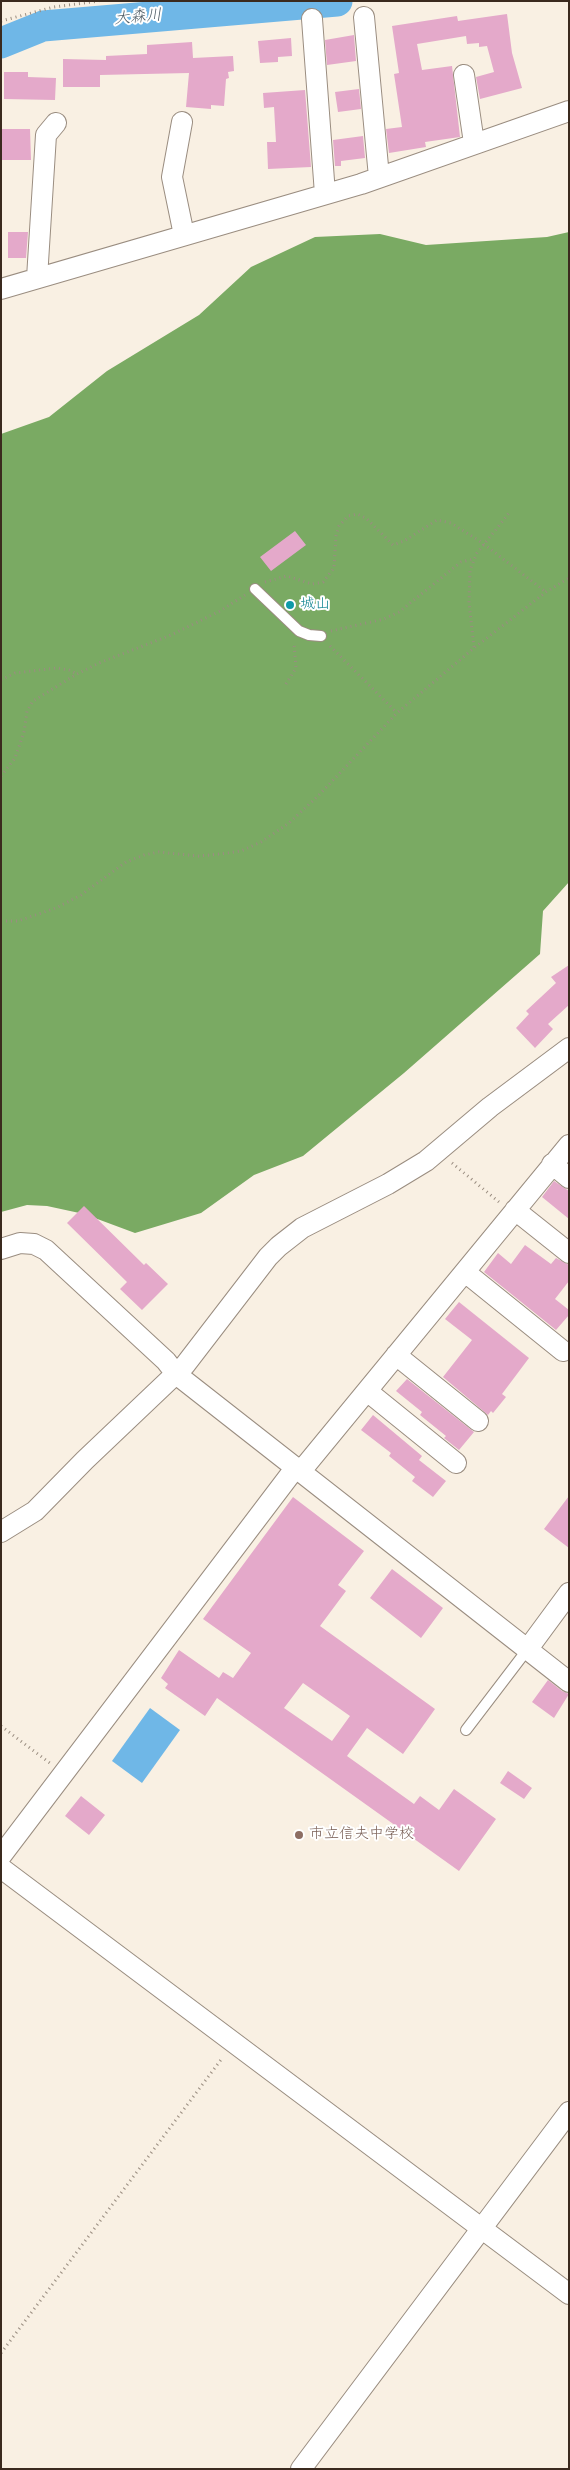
<!DOCTYPE html>
<html>
<head>
<meta charset="utf-8">
<style>
  body { margin:0 }
  #map { position:relative; width:570px; height:2470px; overflow:hidden; background:#f9f0e3; font-family:"Architects Daughter",sans-serif }
  canvas { display:block }
  .frame { position:absolute; inset:0; border:2px solid #3b2a1e; pointer-events:none }
</style>
</head>
<body>
<div id="map">
<canvas width="570" height="2470"></canvas>
<div class="frame"></div>
</div>
<script>
const c = document.querySelector('canvas').getContext('2d');
c.lineJoin = 'round';
function fill(path, color) {
  c.fillStyle = color;
  c.fill(path, 'evenodd');
}
function poly(rows) {
  const path = new Path2D();
  for (const r of rows) {
    path.moveTo(r[0], r[1]);
    for (let i = 2; i < r.length; i += 2) path.lineTo(r[i], r[i + 1]);
  }
  return path;
}
function trace(path, color, width, dash) {
  c.strokeStyle = color;
  c.lineWidth = width;
  c.lineCap = dash ? 'butt' : 'round';
  c.setLineDash(dash || []);
  c.stroke(path);
}
function drawText(font, color, halo, rows, align = 'center') {
  c.font = font + ' "Architects Daughter","Klee One",sans-serif';
  c.lineWidth = 4;
  c.setLineDash([]);
  c.textBaseline = 'middle';
  c.strokeStyle = halo;
  c.fillStyle = color;
  for (const [text, x, y, turn = 0] of rows) {
    c.save();
    c.translate(x, y);
    c.rotate((+turn || 0) * Math.PI / 180);
    c.textAlign = isNaN(turn) ? turn : align;
    if (halo) c.strokeText(text, 0, 0);
    c.fillText(text, 0, 0);
    c.restore();
  }
}
fill(poly([
  [569,232,569,882,543,911,540,954,404,1073,303,1156,254,1175,201,1213,135,1233,84,1214,47,1206,27,1205,1,1212,1,434,49,417,107,371,199,315,251,267,315,237,380,234,426,245,547,237]
]), '#7aaa63');
fill(poly([
  [150,1708,180,1730,142,1783,112,1761]
]), '#6fb7e7');
trace(poly([
  [1,43,43,26,337,1]
]), '#6fb7e7', 31);
fill(poly([
  [507,14,512,53,522,88,480,99,476,77,494,72,487,46,479,47,479,43,467,44,466,36,417,44,422,70,452,66,460,137,425,142,426,147,389,153,386,129,402,127,394,74,399,73,392,26,457,16,458,21],
  [354,35,356,61,327,65,325,40],
  [291,38,292,56,278,57,278,62,260,63,258,41],
  [192,42,193,58,233,56,234,71,228,72,229,78,226,79,224,106,211,105,211,109,186,107,189,73,100,75,100,87,63,87,63,59,106,60,106,56,147,54,147,45],
  [4,72,28,72,28,77,56,78,55,100,4,99],
  [359,89,361,109,338,112,335,92],
  [305,90,311,167,268,169,267,142,276,142,274,107,264,108,263,93],
  [1,129,30,129,31,160,1,160],
  [363,136,365,158,341,161,341,166,335,166,333,140],
  [8,232,28,232,26,258,8,258],
  [295,531,306,545,271,571,260,557],
  [569,965,569,1005,548,1024,553,1029,535,1048,516,1028,529,1014,526,1011,556,983,551,977],
  [554,1181,569,1191,569,1219,542,1197],
  [84,1206,144,1265,146,1263,168,1284,142,1310,120,1289,127,1282,67,1223],
  [525,1245,551,1264,556,1258,569,1265,569,1281,555,1299,569,1310,569,1315,556,1330,484,1272,498,1253,511,1264],
  [459,1302,529,1358,502,1394,506,1397,493,1413,491,1411,488,1415,443,1377,472,1340,445,1319],
  [407,1379,474,1432,459,1450,444,1438,446,1436,420,1415,422,1412,396,1391],
  [373,1415,422,1456,419,1460,446,1481,433,1497,412,1481,415,1477,389,1456,391,1453,361,1430],
  [569,1496,569,1548,544,1529],
  [293,1497,364,1551,338,1585,346,1591,320,1626,435,1709,403,1754,367,1728,347,1756,414,1804,420,1796,439,1810,454,1789,496,1819,459,1871,217,1698,205,1716,165,1688,168,1684,161,1678,179,1650,219,1678,223,1672,233,1678,251,1653,203,1619],
  [303,1683,350,1716,332,1741,284,1708],
  [392,1569,443,1608,421,1638,370,1598],
  [548,1680,562,1691,569,1694,554,1718,532,1702],
  [508,1771,532,1788,524,1799,500,1783],
  [81,1796,105,1815,89,1835,65,1816]
]), '#e4a9ca');
const service = poly([
  [255,589,299,631,309,635,321,636],
  [466,1730,527,1650]
]);
const minor = poly([
  [364,17,379,177],
  [312,19,325,194],
  [464,75,474,143],
  [182,122,172,177,184,235],
  [37,278,46,135,56,123],
  [1,289,361,184,569,111],
  [552,1164,569,1178],
  [515,1210,569,1253],
  [1,1249,20,1243,34,1244,46,1250,166,1361,176,1374,569,1682],
  [465,1272,563,1351],
  [396,1355,478,1421],
  [367,1391,456,1463],
  [301,1471,569,1145],
  [1,1532,35,1511,85,1460,185,1365,268,1257,279,1246,302,1228,388,1184,426,1161,490,1107,569,1048],
  [527,1650,569,1593],
  [1,1856,296,1467],
  [1,1868,569,2294],
  [301,2469,569,2112]
]);
trace(service, '#9a8d80', 12);
trace(minor, '#9a8d80', 22);
trace(poly([
  [1,21,54,7,99,1],
  [265,582,287,576,312,584,323,582,334,568,336,536,339,526,348,516,357,514,366,518,393,545,404,541,437,520,451,523,481,542,546,592],
  [331,631,384,619,399,612,461,562,474,559],
  [330,646,397,713],
  [474,647,469,603,470,570,477,553,509,513],
  [1,680,15,673,57,668,69,670,77,674],
  [286,684,296,668,294,643],
  [1,776,15,758,24,732,27,711,33,701,77,674,99,663,171,635,220,611,245,595],
  [1,921,18,921,56,908,81,895,126,862,144,855,159,852,199,856,220,854,241,851,261,842,289,823,317,797,397,713,474,648,546,592,569,578],
  [452,1163,499,1202],
  [1,1726,51,1764],
  [1,2353,223,2057]
]), '#9a8d80', 3, [1, 4]);
trace(service, '#fff', 10);
trace(minor, '#fff', 20);
for (const [x, y, r, color] of [
  [290,605,5,"#0f9aa8"],
  [299,1835,5,"#8d6e63"]
]) {
  const dot = new Path2D();
  dot.arc(x, y, r, 0, 2 * Math.PI);
  c.fillStyle = color;
  c.fill(dot);
  trace(dot, '#fff', 2);
}
drawText('15px', '#0d838f', '#fff', [
  ["城山",300,605]
], 'left');
drawText('15px', '#785e54', '#fff', [
  ["市立信夫中学校",309,1835]
], 'left');
drawText('italic 16px', '#4d5b64', '#fff', [
  ["大森川",138,18,-5]
]);
</script>
</body>
</html>
